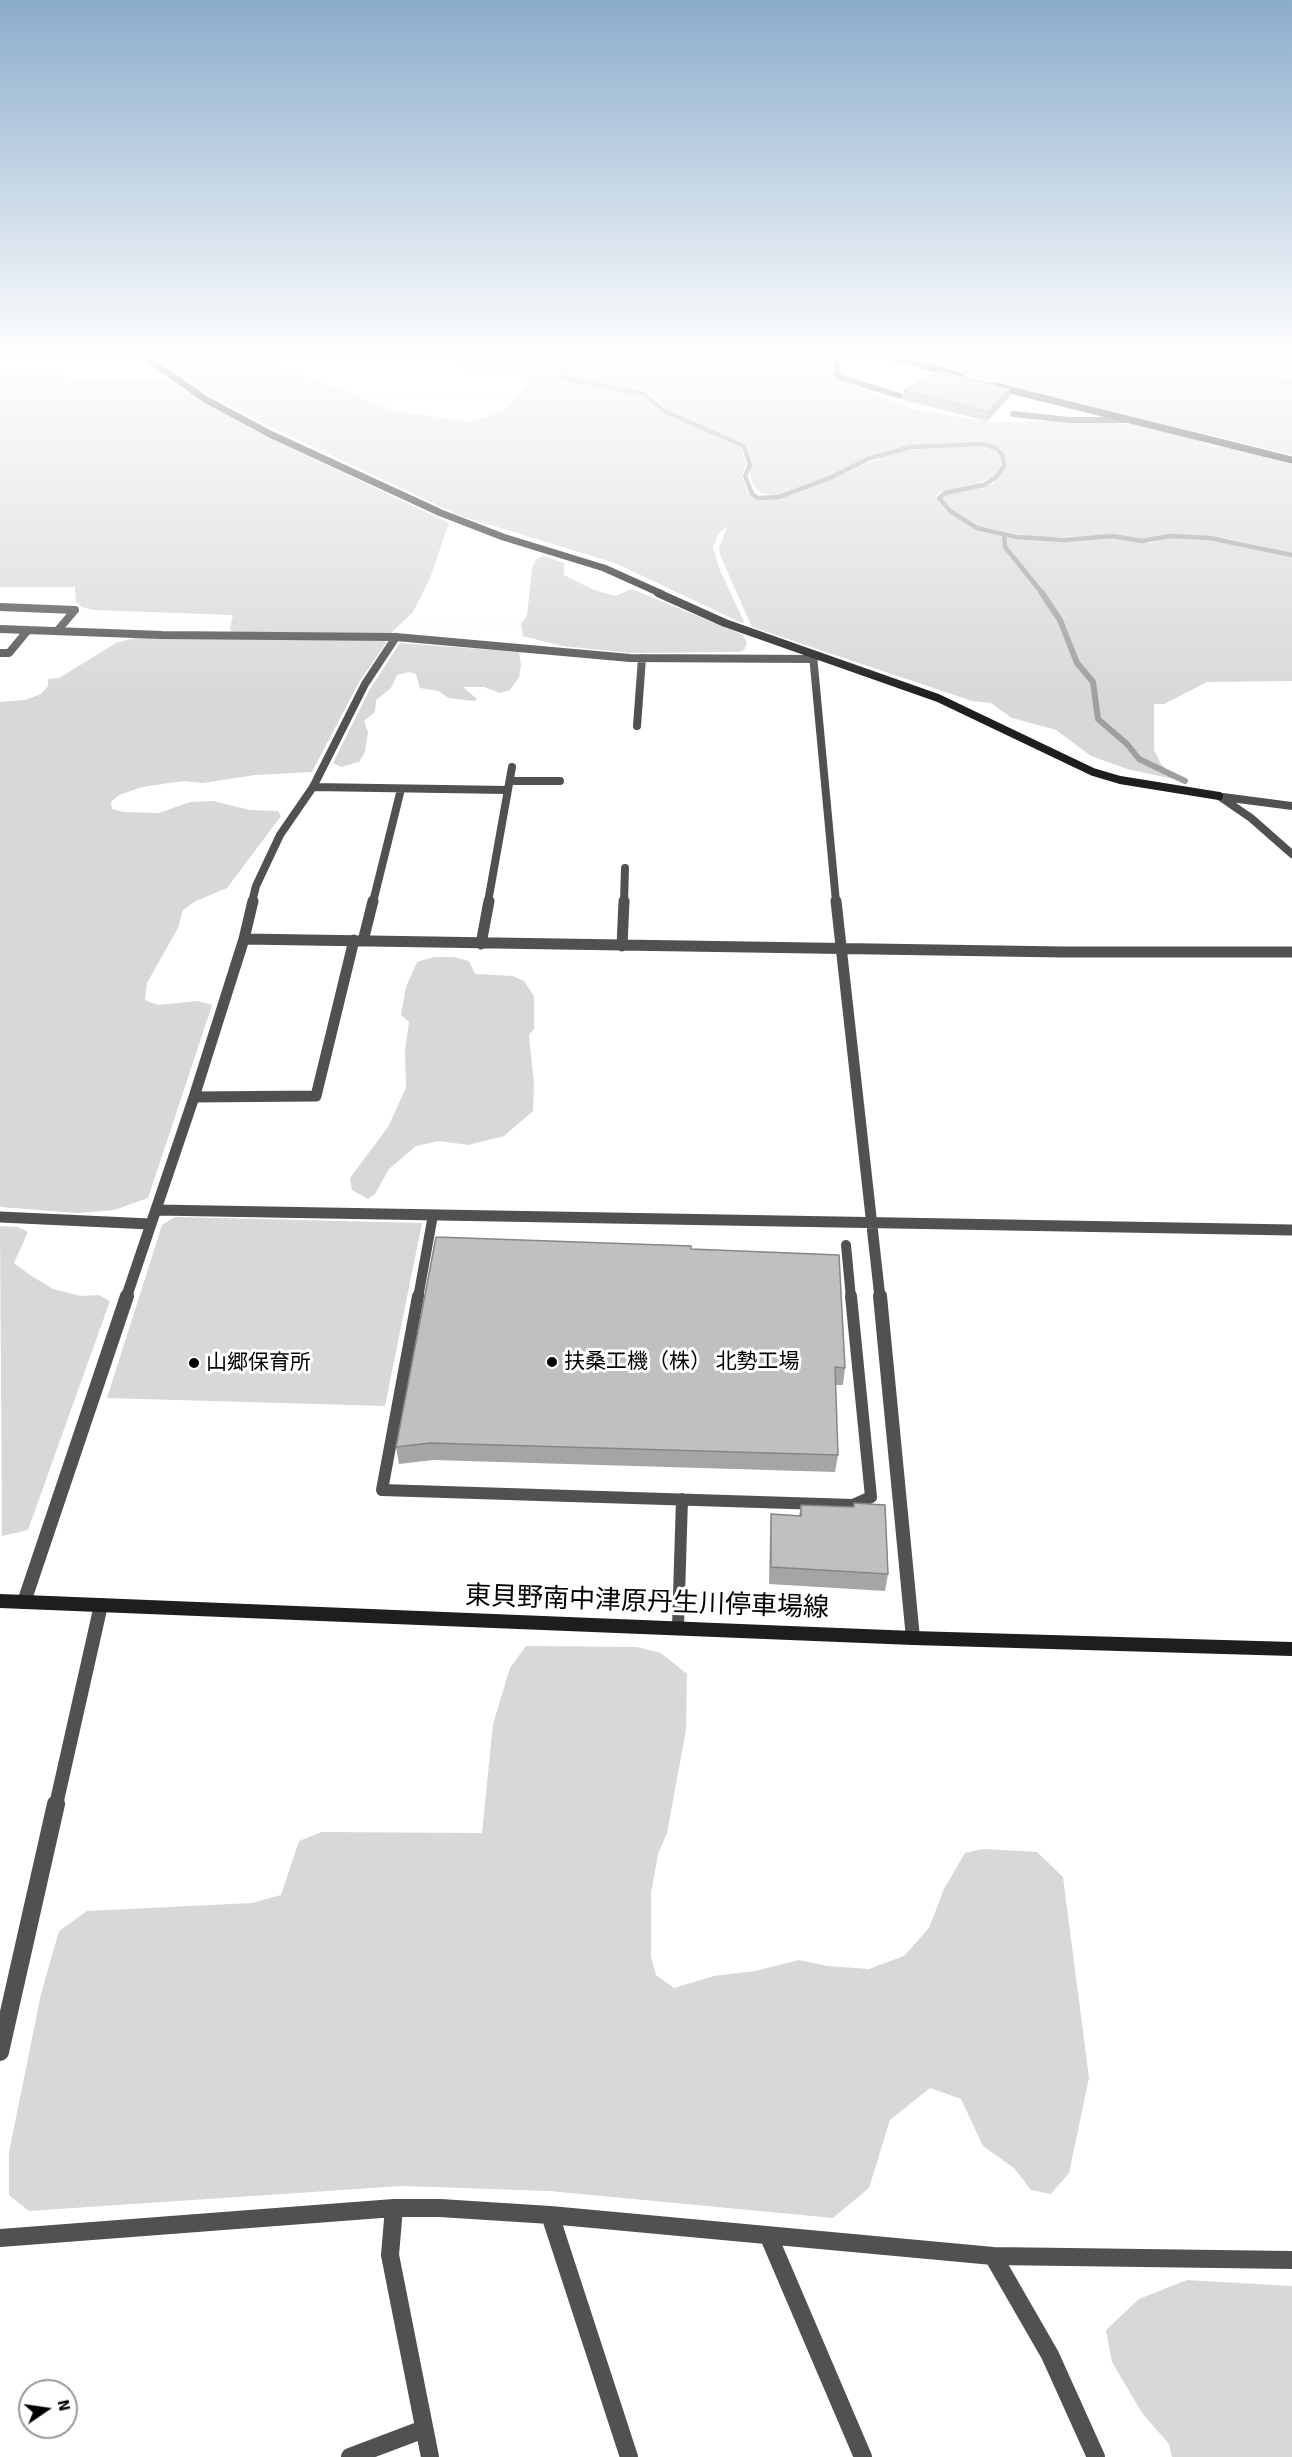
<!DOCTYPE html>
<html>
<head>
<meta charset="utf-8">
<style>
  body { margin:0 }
  #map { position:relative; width:1292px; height:2457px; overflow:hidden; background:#fff; font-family:Signika,sans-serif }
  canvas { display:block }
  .north { position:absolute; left:18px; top:2379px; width:60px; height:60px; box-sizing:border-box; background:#fff; border:2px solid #999; border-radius:50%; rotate:77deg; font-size:16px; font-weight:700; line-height:24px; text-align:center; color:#000 }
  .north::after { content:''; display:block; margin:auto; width:21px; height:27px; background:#000; clip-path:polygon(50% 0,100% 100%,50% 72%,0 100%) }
</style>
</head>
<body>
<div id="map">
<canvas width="1292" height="2457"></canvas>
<div class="north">N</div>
</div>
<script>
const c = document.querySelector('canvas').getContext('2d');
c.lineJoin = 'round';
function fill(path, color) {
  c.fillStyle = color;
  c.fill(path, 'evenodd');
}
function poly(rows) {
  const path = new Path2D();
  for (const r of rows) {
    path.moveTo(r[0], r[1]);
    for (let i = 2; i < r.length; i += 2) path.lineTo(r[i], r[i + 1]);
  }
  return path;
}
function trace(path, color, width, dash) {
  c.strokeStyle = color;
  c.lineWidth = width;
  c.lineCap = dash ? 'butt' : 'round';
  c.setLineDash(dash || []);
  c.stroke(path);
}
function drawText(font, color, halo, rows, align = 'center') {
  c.font = font + ' Signika,"Noto Sans JP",sans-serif';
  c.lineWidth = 6;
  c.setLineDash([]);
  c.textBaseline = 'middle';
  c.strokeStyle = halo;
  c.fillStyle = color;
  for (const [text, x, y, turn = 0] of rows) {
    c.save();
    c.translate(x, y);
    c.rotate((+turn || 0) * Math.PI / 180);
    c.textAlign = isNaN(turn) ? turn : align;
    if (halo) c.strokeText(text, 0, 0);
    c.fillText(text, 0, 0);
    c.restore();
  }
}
fill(poly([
  [151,354,233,354,277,365,395,411,470,422,502,412,528,384,517,374,468,369,457,365,451,354,568,354,571,359,555,375,557,379,646,396,663,412,741,446,746,464,742,476,748,494,761,500,788,496,892,453,944,445,974,444,990,447,1001,457,1001,466,994,476,972,487,939,492,937,495,936,498,946,511,975,528,994,534,1043,540,1113,537,1150,543,1169,537,1213,539,1292,556,1292,681,1207,682,1164,704,1154,704,1154,750,1161,764,1178,780,1127,769,1091,756,1056,730,1012,718,991,703,972,701,752,627,720,555,719,548,727,527,719,533,713,547,719,568,744,622,742,623,615,563,461,516,256,420,211,396],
  [575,354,831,354,831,374,837,380,916,410,994,422,1077,421,1144,425,1200,440,1212,447,1228,447,1292,464,1292,553,1225,538,1193,535,1163,535,1144,540,1113,535,1037,538,978,526,951,510,942,498,946,494,992,484,1007,466,1005,455,1000,449,976,442,923,444,891,449,859,461,831,476,787,492,778,495,762,494,752,483,750,474,752,461,746,444,667,411,655,395,636,389,563,378,562,372,577,358],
  [898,354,1292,354,1292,455,999,384,966,374,958,367,940,358,912,358],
  [46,372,58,373,76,382,165,379,266,436,449,523,430,578,413,612,390,634,238,632,231,631,230,628,233,615,93,610,82,607,76,602,75,587,0,587,0,373],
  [543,556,564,563,564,575,594,590,615,596,632,589,741,634,747,642,745,649,740,652,631,653,562,646,523,636,521,623,527,616,532,569,536,559],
  [142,636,385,639,386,643,359,682,312,772,255,775,203,783,184,781,169,783,142,787,119,795,111,802,112,809,124,812,159,813,190,802,213,801,250,810,278,811,281,816,227,888,196,901,183,910,178,928,147,983,145,1000,158,1005,198,1001,212,1005,148,1198,114,1210,78,1213,0,1207,0,702,25,700,41,694,48,686,48,679,59,678,116,643],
  [400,643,519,652,521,665,519,677,510,690,500,693,484,687,463,687,477,699,474,701,449,698,438,691,420,688,416,674,408,672,397,675,391,688,376,700,375,712,364,721,368,732,365,752,359,762,341,767,333,763,370,689],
  [434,957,454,957,469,961,475,974,513,976,524,981,534,996,534,1029,529,1035,534,1084,533,1111,504,1136,468,1145,439,1141,416,1146,389,1169,375,1194,368,1199,352,1190,350,1178,388,1127,406,1088,405,1051,409,1022,401,1015,406,987,417,962],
  [175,1217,422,1223,385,1406,107,1398,162,1225],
  [0,1226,18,1227,28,1232,14,1263,30,1275,53,1289,80,1296,99,1295,110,1301,28,1530,2,1536],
  [526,1646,637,1647,661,1653,687,1674,686,1730,667,1833,658,1854,651,1893,651,1957,656,1975,674,1988,714,1976,755,1971,799,1960,827,1966,869,1969,904,1956,929,1928,944,1889,965,1853,983,1849,1037,1852,1063,1877,1089,2078,1069,2173,1051,2194,1031,2190,1014,2168,983,2146,961,2099,930,2088,890,2120,869,2188,833,2218,549,2191,402,2186,29,2211,9,2195,9,2152,41,1994,59,1931,87,1911,252,1903,281,1895,299,1841,322,1832,482,1833,493,1724,510,1668],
  [1187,2280,1292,2286,1292,2457,1172,2457,1169,2444,1142,2413,1112,2362,1106,2330,1139,2299]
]), '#d8d8d8');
trace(poly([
  [571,354,574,358,558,377,644,394,664,411,744,446,750,465,745,476,752,494,758,498,779,497,830,478,870,458,911,447,982,444,996,448,1003,456,1004,466,996,477,984,485,945,493,939,498,950,511,977,528,1017,537,1064,540,1112,536,1142,541,1170,536,1210,538,1292,555],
  [1004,534,1005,547,1043,594]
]), '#9f9f9f', 4.5);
trace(poly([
  [1042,593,1060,620,1077,663,1093,682,1098,719,1127,744,1139,759,1185,781]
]), '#9f9f9f', 6);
trace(poly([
  [1207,374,1292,383]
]), '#737373', 2, [1, 1.5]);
trace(poly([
  [838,354,836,374,839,377,900,396],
  [1013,414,1069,420,1130,420]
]), '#515151', 6);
trace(poly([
  [846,1245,851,1298],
  [418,1298,433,1215]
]), '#515151', 10);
trace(poly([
  [418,1296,382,1490,853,1505,871,1497,851,1296],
  [678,1627,682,1499]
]), '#515151', 12);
trace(poly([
  [0,607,75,610,58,630],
  [0,629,162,635,396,637,630,658,814,659],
  [0,653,9,653,28,630],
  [813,655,836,902],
  [637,726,642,658],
  [510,781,560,781],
  [313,787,507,790],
  [1219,796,1251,818,1292,854],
  [1223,797,1292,806],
  [252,902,256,886,280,835,313,787,365,684,396,637],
  [373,902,401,789],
  [488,902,512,767],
  [624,902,625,868]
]), '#515151', 8);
trace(poly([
  [836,901,880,1298],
  [244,939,1063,952,1292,952],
  [363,941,373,901],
  [481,944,489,901],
  [622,946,624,901],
  [194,1097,316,1096,354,940],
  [156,1210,1292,1230],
  [0,1217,150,1224],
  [126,1298,194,1097,244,939,253,901]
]), '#515151', 11);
trace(poly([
  [880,1296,913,1638],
  [24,1602,127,1296],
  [56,1805,101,1605]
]), '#515151', 14);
trace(poly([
  [0,2052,56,1804],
  [394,2208,390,2255,430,2457],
  [550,2215,629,2457],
  [769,2237,863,2457],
  [0,2238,394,2208,440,2208,550,2215,993,2256,1292,2260],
  [993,2256,1050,2355,1096,2457],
  [350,2457,424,2429]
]), '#515151', 18);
trace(poly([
  [141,354,205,399,270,434,441,513,503,537,604,568,662,594],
  [884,354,960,376],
  [994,386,1292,460]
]), '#1e1e1e', 7);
trace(poly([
  [658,593,725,623,938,698,1093,772,1120,780,1219,796]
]), '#1e1e1e', 8);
trace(poly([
  [0,1601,913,1638,1292,1649]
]), '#1e1e1e', 14);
fill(poly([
  [1010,389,1009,398,987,421,903,400,904,391],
  [691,1249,845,1368,843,1385,835,1385,838,1455,835,1472,433,1460,399,1464,396,1447],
  [854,1503,888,1574,885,1591,769,1584,770,1531,771,1514,799,1516,801,1505,853,1507]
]), '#a5a5a5');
fill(poly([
  [1010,389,1009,398,987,421,988,412]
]), '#868686');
const building = poly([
  [941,371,1010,389,988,412,904,391,941,371],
  [436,1237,691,1246,691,1249,839,1255,845,1368,835,1367,838,1455,430,1443,396,1447,436,1237],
  [854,1503,885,1505,888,1574,771,1567,771,1514,801,1516,801,1505,854,1507,854,1503]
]);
fill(building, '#c0c0c0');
trace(building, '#868686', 1.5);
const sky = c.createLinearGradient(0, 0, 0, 698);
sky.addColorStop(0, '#8baccb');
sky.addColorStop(0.51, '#fff');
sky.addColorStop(1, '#ffffff00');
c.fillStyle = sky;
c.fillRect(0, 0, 1292, 698);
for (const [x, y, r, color] of [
  [552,1362,6,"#000"],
  [194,1363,6,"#000"]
]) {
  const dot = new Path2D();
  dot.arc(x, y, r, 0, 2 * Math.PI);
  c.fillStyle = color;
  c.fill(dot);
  trace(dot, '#fff', 2);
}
drawText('21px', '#000', '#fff', [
  ["扶桑工機（株） 北勢工場",564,1362],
  ["山郷保育所",206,1363]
], 'left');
drawText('26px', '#000', '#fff', [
  ["東貝野南中津原丹生川停車場線",647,1603,2]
]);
</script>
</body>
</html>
